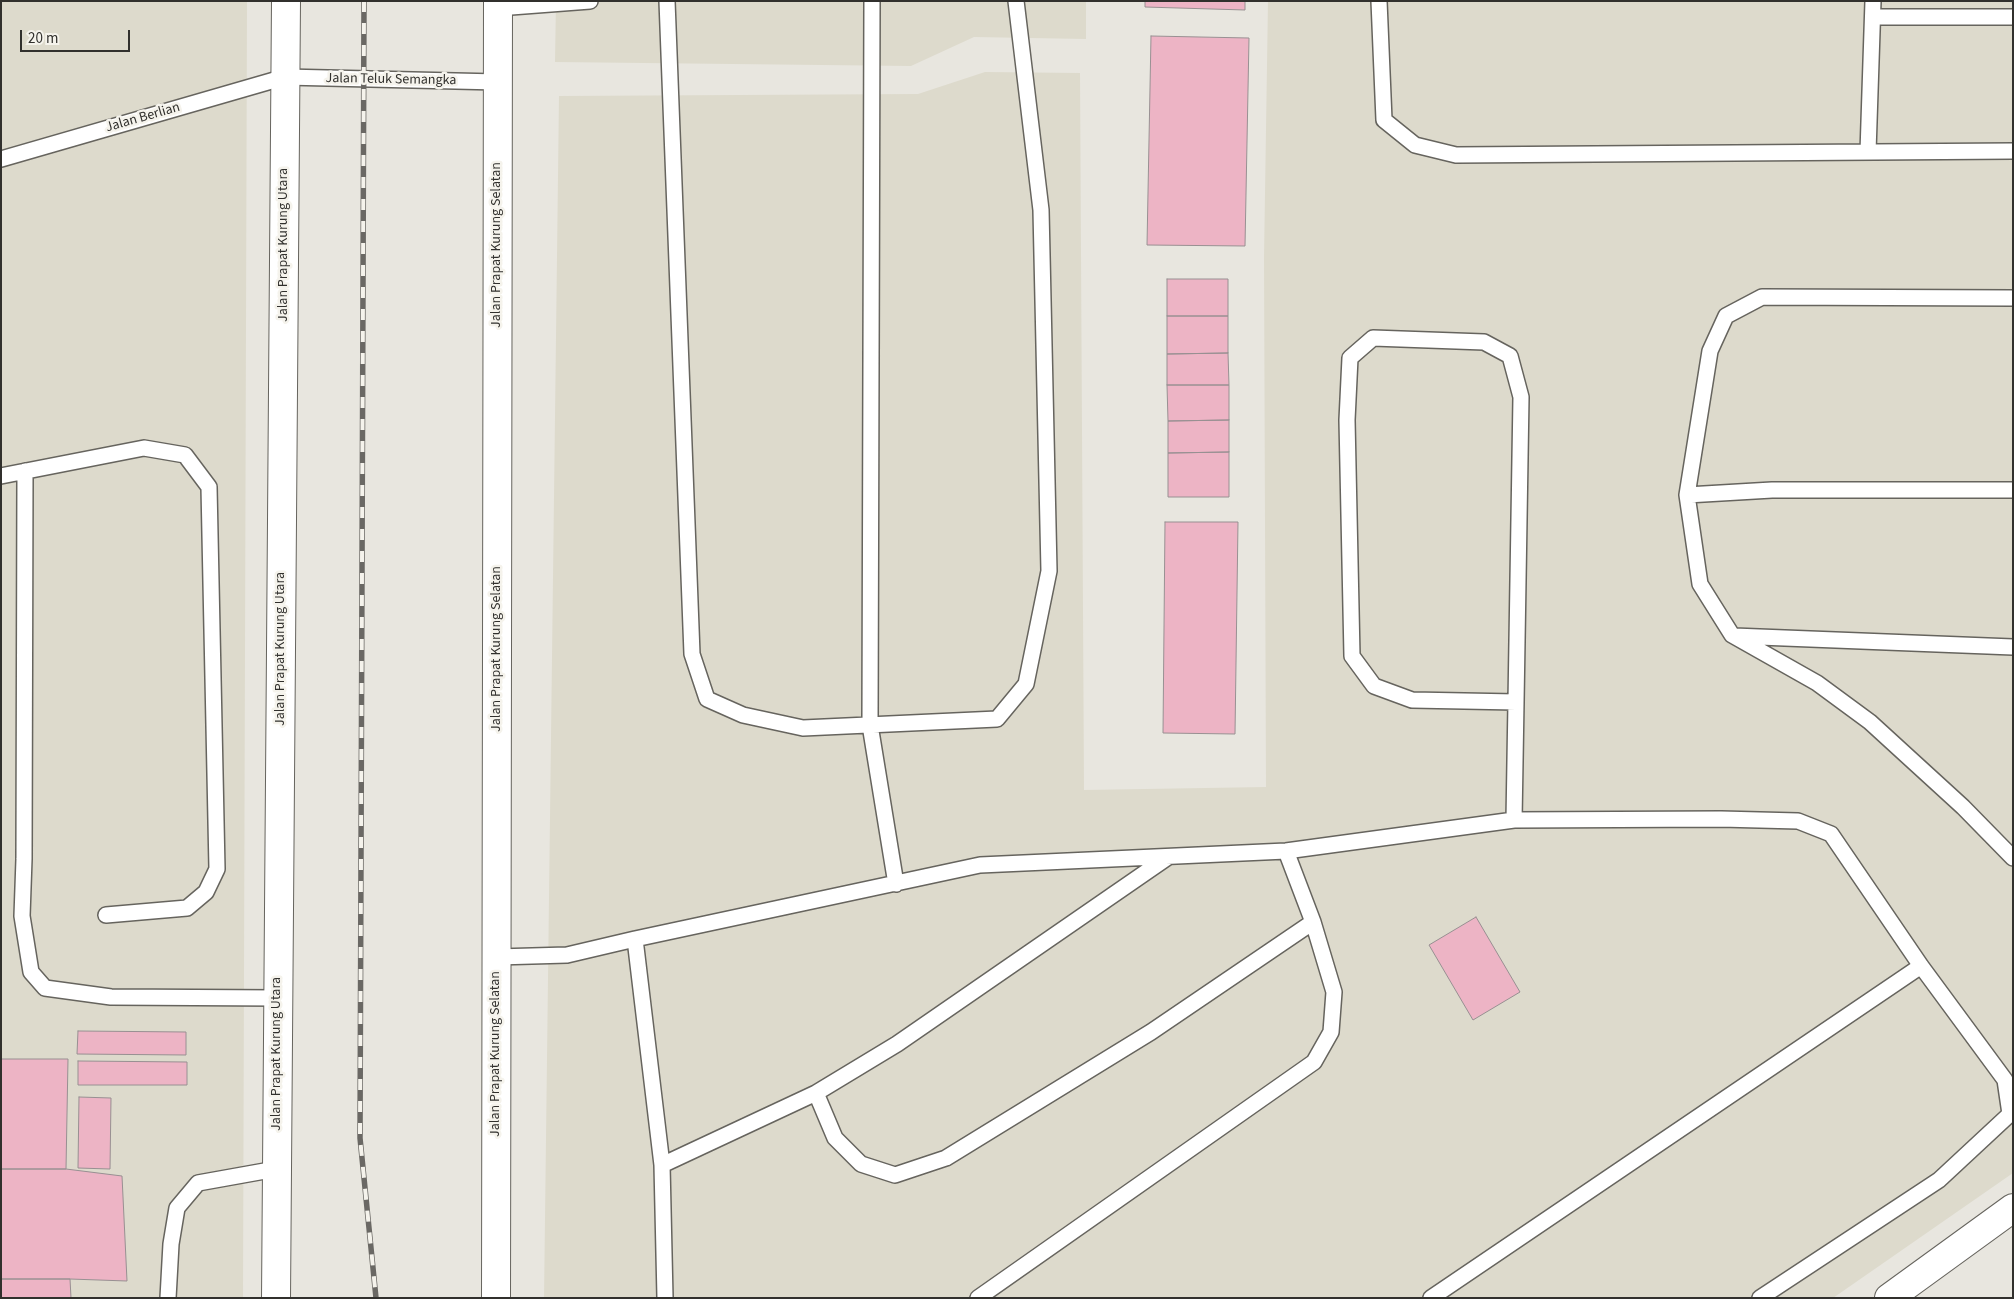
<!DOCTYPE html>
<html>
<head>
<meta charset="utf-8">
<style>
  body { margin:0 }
  #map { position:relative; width:2014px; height:1299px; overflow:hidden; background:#e8e6df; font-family:"Source Sans 3",sans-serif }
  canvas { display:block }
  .frame { position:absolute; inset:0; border:2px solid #31302d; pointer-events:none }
  .scale { position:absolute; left:20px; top:30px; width:110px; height:22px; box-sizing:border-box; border:2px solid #31302d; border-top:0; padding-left:6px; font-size:15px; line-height:18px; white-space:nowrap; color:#31302d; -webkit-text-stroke:4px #f5f3ec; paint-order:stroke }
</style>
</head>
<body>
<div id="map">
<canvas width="2014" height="1299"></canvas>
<div class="frame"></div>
<div class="scale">20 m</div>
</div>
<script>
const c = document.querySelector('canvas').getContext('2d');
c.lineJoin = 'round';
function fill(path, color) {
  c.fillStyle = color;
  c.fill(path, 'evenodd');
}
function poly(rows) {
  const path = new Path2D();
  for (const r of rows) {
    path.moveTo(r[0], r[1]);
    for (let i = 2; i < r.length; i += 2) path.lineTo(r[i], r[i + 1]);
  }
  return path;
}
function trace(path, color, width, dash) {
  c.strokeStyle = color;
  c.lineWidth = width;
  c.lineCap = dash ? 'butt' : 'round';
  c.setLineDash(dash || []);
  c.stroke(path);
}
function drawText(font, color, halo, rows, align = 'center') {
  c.font = font + ' "Source Sans 3",sans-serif';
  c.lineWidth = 5;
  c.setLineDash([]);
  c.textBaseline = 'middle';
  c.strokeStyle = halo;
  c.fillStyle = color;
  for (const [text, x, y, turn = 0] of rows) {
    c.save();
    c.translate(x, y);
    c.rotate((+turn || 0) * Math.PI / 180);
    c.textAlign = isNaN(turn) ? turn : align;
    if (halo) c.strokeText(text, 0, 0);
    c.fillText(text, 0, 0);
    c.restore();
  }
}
fill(poly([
  [1,1,247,1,243,1298,1,1298],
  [556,1,1086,1,1086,39,974,37,911,66,555,62],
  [1268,1,2013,1,2013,1173,1833,1298,544,1298,559,96,918,94,985,72,1080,73,1084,790,1266,787,1264,258]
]), '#dddacc');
const building = poly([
  [1145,1,1245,1,1245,10,1145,7,1145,1],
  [1151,36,1249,38,1245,246,1147,245,1151,36],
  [1167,279,1228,279,1228,316,1167,316,1167,279],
  [1167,316,1228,316,1228,353,1167,354,1167,316],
  [1228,353,1229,385,1167,385,1167,354,1228,353],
  [1167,385,1229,385,1229,420,1168,421,1167,385],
  [1229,420,1229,452,1168,453,1168,421,1229,420],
  [1229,452,1229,497,1168,497,1168,453,1229,452],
  [1165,522,1238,522,1235,734,1163,733,1165,522],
  [1476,917,1520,992,1473,1020,1429,945,1476,917],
  [78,1031,186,1032,186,1055,77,1054,78,1031],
  [1,1059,68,1059,66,1169,1,1169,1,1059],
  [78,1061,187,1062,187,1085,78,1085,78,1061],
  [79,1097,111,1098,110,1169,78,1168,79,1097],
  [1,1169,66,1169,122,1176,127,1281,70,1279,1,1279,1,1169],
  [1,1279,70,1279,71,1298,1,1298,1,1279]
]);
fill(building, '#edb4c5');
trace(building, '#989092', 1);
const lane = poly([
  [667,1,692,654,707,699,743,715,803,728,997,719,1026,684,1049,571,1041,210,1016,1],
  [872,1,870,725,896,884],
  [1379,1,1384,120,1415,145,1456,155,2013,151],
  [498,8,590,1],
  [1873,17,2013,17],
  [1868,152,1873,1],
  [1,159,285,77,498,82],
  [25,471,24,859,22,916,31,972,45,988,111,997,278,998],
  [1,476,144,448,185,455,209,487,217,869,206,892,187,908,106,915],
  [2013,490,1772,490,1687,495,1700,584,1732,635,1817,683,1870,722,1963,807,2013,858],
  [1687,495,1710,351,1726,316,1762,297,2013,298],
  [1734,636,2013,647],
  [1514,820,1516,702,1521,397,1510,356,1484,342,1373,338,1350,358,1347,420,1352,656,1374,686,1412,700,1516,702],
  [635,939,980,865,1286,851,1514,820,1721,819,1798,821,1831,834,1921,966,2005,1080,2010,1114,1939,1180,1760,1298],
  [497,957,567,955,635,939,662,1165,665,1298],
  [816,1093,835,1138,861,1164,895,1175,946,1158,1151,1032,1313,922],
  [662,1165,816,1093,897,1044,1168,857],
  [168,1298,171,1244,177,1208,198,1183,276,1169],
  [978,1298,1314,1062,1331,1032,1334,992,1313,922,1286,851],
  [1431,1298,1921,966]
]);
const street = poly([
  [1889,1298,2013,1208]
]);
const secondary = poly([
  [276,1298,286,1],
  [496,1298,498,1]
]);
trace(lane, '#66645e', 18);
trace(street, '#66645e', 30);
trace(secondary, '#66645e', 30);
trace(lane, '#fff', 15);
trace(street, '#fff', 28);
trace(secondary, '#fff', 28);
const rail = poly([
  [364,1,360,1138,376,1298]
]);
trace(rail, '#6a6864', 5.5);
trace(rail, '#f5f3ec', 4, [11]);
drawText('14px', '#31302d', '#f5f3ec', [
  ["Jalan Teluk Semangka",391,80,1],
  ["Jalan Berlian",143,118,-16],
  ["Jalan Prapat Kurung Utara",284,245,-90],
  ["Jalan Prapat Kurung Selatan",497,245,-90],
  ["Jalan Prapat Kurung Utara",281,649,-90],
  ["Jalan Prapat Kurung Selatan",497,649,-90],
  ["Jalan Prapat Kurung Utara",277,1054,-90],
  ["Jalan Prapat Kurung Selatan",496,1054,-90]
]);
</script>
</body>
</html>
